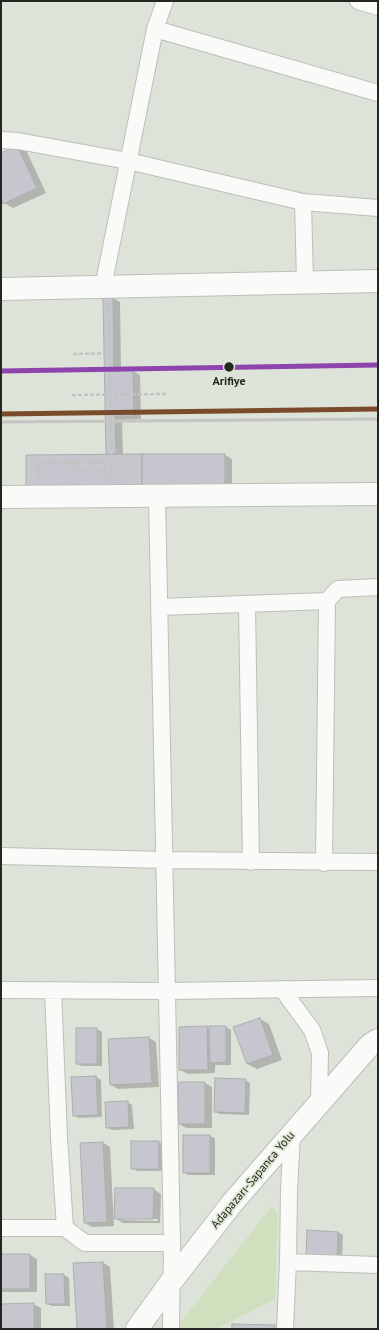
<!DOCTYPE html>
<html>
<head>
<meta charset="utf-8">
<style>
  body { margin:0 }
  #map { position:relative; width:379px; height:1330px; overflow:hidden; background:#dee3d9; font-family:"PT Sans",sans-serif }
  canvas { display:block }
  .frame { position:absolute; inset:0; border:2px solid #242720; pointer-events:none }
</style>
</head>
<body>
<div id="map">
<canvas width="379" height="1330"></canvas>
<div class="frame"></div>
</div>
<script>
const c = document.querySelector('canvas').getContext('2d');
c.lineJoin = 'round';
function fill(path, color) {
  c.fillStyle = color;
  c.fill(path, 'evenodd');
}
function poly(rows) {
  const path = new Path2D();
  for (const r of rows) {
    path.moveTo(r[0], r[1]);
    for (let i = 2; i < r.length; i += 2) path.lineTo(r[i], r[i + 1]);
  }
  return path;
}
function trace(path, color, width, dash) {
  c.strokeStyle = color;
  c.lineWidth = width;
  c.lineCap = dash ? 'butt' : 'round';
  c.setLineDash(dash || []);
  c.stroke(path);
}
function drawText(font, color, halo, rows, align = 'center') {
  c.font = font + ' "PT Sans",sans-serif';
  c.lineWidth = 3.5;
  c.setLineDash([]);
  c.textBaseline = 'middle';
  c.strokeStyle = halo;
  c.fillStyle = color;
  for (const [text, x, y, turn = 0] of rows) {
    c.save();
    c.translate(x, y);
    c.rotate((+turn || 0) * Math.PI / 180);
    c.textAlign = isNaN(turn) ? turn : align;
    if (halo) c.strokeText(text, 0, 0);
    c.fillText(text, 0, 0);
    c.restore();
  }
}
fill(poly([
  [271,1207,278,1214,275,1299,216,1329,177,1329,177,1327]
]), '#d0e0bf');
fill(poly([
  [17,147,27,152,46,193,13,208,4,203,1,195,1,154],
  [104,298,113,298,120,302,121,371,133,371,140,375,141,419,122,420,123,455,225,455,232,459,232,489,107,455],
  [260,1019,269,1024,282,1060,257,1069,247,1064],
  [207,1027,210,1029,226,1027,231,1030,231,1065,215,1065,215,1073,188,1074,180,1070],
  [77,1029,97,1029,102,1032,102,1066,82,1066,77,1064],
  [149,1038,156,1042,159,1087,118,1089,111,1085,109,1040],
  [96,1077,101,1080,102,1117,79,1118,74,1115,72,1078],
  [245,1080,250,1083,249,1115,219,1114,215,1111],
  [205,1083,212,1087,212,1128,186,1128,179,1124],
  [127,1102,132,1105,134,1129,112,1130,107,1127],
  [184,1136,210,1136,215,1138,215,1175,188,1175,184,1172],
  [158,1142,163,1144,163,1171,137,1171,132,1168],
  [103,1143,110,1147,114,1226,92,1227,85,1223],
  [153,1189,161,1194,160,1223,123,1223,115,1218],
  [121,1218,158,1219,158,1221,121,1220],
  [338,1232,343,1235,342,1260,312,1259],
  [1,1255,30,1255,37,1259,37,1292,1,1292],
  [103,1263,110,1267,114,1329,78,1329,74,1264],
  [64,1275,69,1278,70,1306,52,1306,47,1304],
  [33,1304,41,1308,41,1329,1,1329,1,1305]
]), '#0003');
const building = poly([
  [17,146,37,188,3,204,1,198,1,153,17,146],
  [103,297,113,297,114,371,133,370,134,416,115,416,116,454,106,454,103,297],
  [142,454,225,454,225,485,142,485,142,454],
  [142,454,142,485,26,486,26,455,142,454],
  [260,1018,273,1055,247,1064,233,1027,260,1018],
  [207,1026,208,1070,179,1070,179,1027,207,1026],
  [209,1026,226,1026,226,1062,210,1063,209,1026],
  [76,1028,97,1028,97,1064,76,1064,76,1028],
  [149,1037,152,1083,110,1085,108,1039,149,1037],
  [96,1076,98,1115,73,1116,71,1077,96,1076],
  [215,1078,246,1079,245,1113,214,1112,215,1078],
  [178,1082,205,1082,205,1124,178,1124,178,1082],
  [128,1101,129,1127,106,1128,105,1102,128,1101],
  [183,1135,210,1135,210,1173,183,1173,183,1135],
  [131,1141,159,1141,159,1169,131,1169,131,1141],
  [103,1142,107,1222,84,1223,80,1143,103,1142],
  [115,1188,154,1188,153,1219,114,1219,115,1188],
  [307,1230,338,1232,337,1258,306,1257,307,1230],
  [1,1254,30,1254,30,1289,1,1289,1,1254],
  [103,1262,107,1329,77,1329,73,1263,103,1262],
  [45,1274,64,1274,65,1304,46,1304,45,1274],
  [34,1303,34,1329,1,1329,1,1304,34,1303],
  [232,1324,275,1325,275,1329,232,1329,232,1324]
]);
fill(building, '#c6c6cf');
trace(building, '#abaeac', 1);
const street = poly([
  [358,1,378,7],
  [155,29,378,93],
  [1,140,18,141,128,161,303,202,378,208],
  [303,202,305,282],
  [103,287,155,29,165,1],
  [157,497,172,1243,171,1329],
  [247,604,251,862],
  [160,607,327,601],
  [1,856,165,860,378,862],
  [324,863,327,601,338,589,378,587],
  [282,989,312,1030,320,1053,319,1101],
  [1,990,167,991,378,988],
  [53,990,59,1137,65,1228,85,1243,172,1243],
  [1,1228,65,1228],
  [288,1262,378,1265],
  [285,1329,288,1262,289,1190,292,1134]
]);
const secondary = poly([
  [1,289,378,281],
  [1,497,378,494],
  [137,1329,171,1282,233,1202,370,1045,378,1040]
]);
trace(street, '#bcbfb8', 18);
trace(secondary, '#bcbfb8', 24);
trace(poly([
  [73,354,114,353],
  [72,395,166,394],
  [74,463,74,471,97,471],
  [112,471,112,478],
  [38,479,38,463,105,462,106,478]
]), '#c1c3c0', 2.5, [4, 2]);
trace(street, '#fafbf9', 16);
trace(secondary, '#fafbf9', 22);
trace(poly([
  [178,411,378,409],
  [1,422,378,419]
]), '#c4c5c2', 3);
trace(poly([
  [97,471,112,471,109,303]
]), '#c1c3c0', 2.5, [4, 2]);
trace(poly([
  [1,371,378,365]
]), '#8e44ad', 5);
trace(poly([
  [1,414,378,409]
]), '#7a4b2a', 5);
for (const [x, y, r, color] of [
  [229,367,5.5,"#242720"]
]) {
  const dot = new Path2D();
  dot.arc(x, y, r, 0, 2 * Math.PI);
  c.fillStyle = color;
  c.fill(dot);
  trace(dot, '#dee7d5', 1.5);
}
drawText('bold 12px', '#242720', '#dee7d5', [
  ["Arifiye",229,382]
]);
drawText('12px', '#242720', '#dee7d5', [
  ["Adapazarı-Sapanca Yolu",253,1180,-50]
]);
</script>
</body>
</html>
